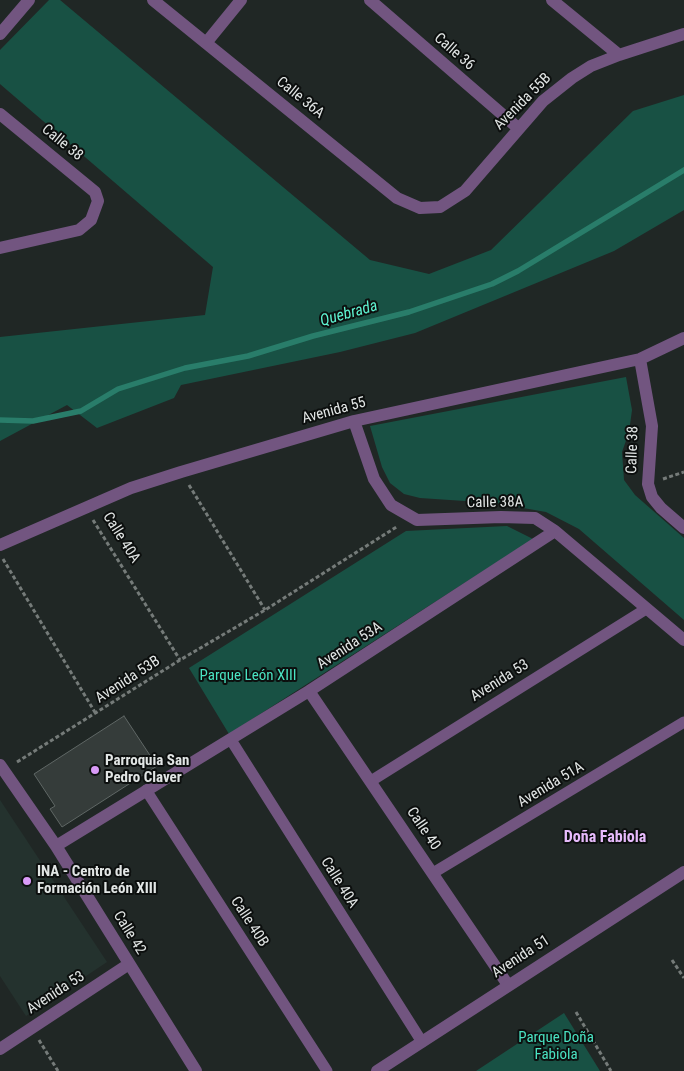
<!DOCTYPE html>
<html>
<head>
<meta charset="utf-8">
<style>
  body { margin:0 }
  canvas { display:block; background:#202725 }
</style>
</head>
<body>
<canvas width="684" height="1071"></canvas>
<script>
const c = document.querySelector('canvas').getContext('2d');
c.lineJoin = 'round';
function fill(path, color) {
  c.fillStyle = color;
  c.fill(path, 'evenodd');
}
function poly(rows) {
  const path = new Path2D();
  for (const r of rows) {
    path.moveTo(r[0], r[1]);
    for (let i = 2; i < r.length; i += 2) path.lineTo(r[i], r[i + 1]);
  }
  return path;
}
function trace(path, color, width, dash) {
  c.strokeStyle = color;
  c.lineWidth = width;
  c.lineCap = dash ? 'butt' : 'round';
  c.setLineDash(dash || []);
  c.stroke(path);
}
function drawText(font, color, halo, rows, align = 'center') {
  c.font = font + ' "Roboto Condensed",sans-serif';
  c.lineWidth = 4;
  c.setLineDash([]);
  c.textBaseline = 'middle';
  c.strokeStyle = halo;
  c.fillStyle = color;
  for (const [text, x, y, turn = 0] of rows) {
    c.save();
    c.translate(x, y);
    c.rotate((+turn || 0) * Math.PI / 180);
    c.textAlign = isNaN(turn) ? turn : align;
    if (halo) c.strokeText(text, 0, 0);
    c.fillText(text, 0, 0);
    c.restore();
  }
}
fill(poly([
  [0,800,107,962,26,1016,0,976]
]), '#24322e');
fill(poly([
  [49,0,60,0,370,260,429,274,491,250,633,111,684,95,684,210,614,251,415,333,340,352,181,385,174,398,97,428,67,405,0,441,0,337,205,315,213,267,0,84,0,50],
  [626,377,632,410,629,432,622,452,624,480,635,495,684,538,684,620,579,529,546,512,495,503,420,498,404,494,390,483,382,467,370,426],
  [507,526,533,539,229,734,189,668,406,531],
  [564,1013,600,1071,476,1071]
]), '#185144');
trace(poly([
  [0,420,33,421,81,411,118,389,185,368,248,356,313,336,409,312,492,284,518,271,684,170]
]), '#297d6a', 5.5);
const building = poly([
  [124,716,157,766,62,827,50,809,55,806,34,774,124,716]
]);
fill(building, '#353c3a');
trace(building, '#5f6765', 1);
trace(poly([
  [663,479,684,472],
  [189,485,265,610],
  [93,520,180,660],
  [3,559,96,714],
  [17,762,180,660,265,610,398,526],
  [672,960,684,978],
  [576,1012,611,1071],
  [39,1040,58,1071]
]), '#757b79', 3, [4, 2.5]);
trace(poly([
  [231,740,422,1042],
  [371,781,646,609],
  [146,790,327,1071],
  [433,873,684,722]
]), '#725580', 11);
trace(poly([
  [153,0,397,198,420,208,440,207,465,191,543,101,572,78,591,66,619,55,684,34],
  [370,0,518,128],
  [552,0,619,55],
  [0,34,29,0],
  [206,43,241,0],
  [0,114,95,192,98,201,91,220,79,230,0,248],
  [640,359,652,426,648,484,652,497,661,508,684,528],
  [354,421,374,479,391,505,417,520,501,517,535,518,555,531,684,640],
  [0,545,131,488,181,472,354,421,640,359,684,338],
  [309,691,508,985],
  [0,765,56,846,196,1071],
  [56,846,309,691,555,531],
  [0,1049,129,964]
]), '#725580', 12);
trace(poly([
  [377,1071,684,872]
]), '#725580', 12);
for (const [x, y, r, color] of [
  [95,770,5,"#d99af7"],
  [27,881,5,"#d99af7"]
]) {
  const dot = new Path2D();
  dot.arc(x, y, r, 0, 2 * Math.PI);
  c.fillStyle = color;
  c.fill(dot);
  trace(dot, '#0c0f0e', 2);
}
drawText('15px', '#e2e6e5', '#0c0f0e', [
  ["Calle 36",454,52,41],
  ["Calle 36A",300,98,39],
  ["Avenida 55B",523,102,-45],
  ["Calle 38",62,143,39],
  ["Avenida 55",334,411,-15],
  ["Calle 38",633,450,-88],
  ["Calle 38A",495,503,-1],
  ["Calle 40A",121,538,58],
  ["Avenida 53A",350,646,-33],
  ["Avenida 53B",128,680,-33],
  ["Avenida 53",500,681,-32],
  ["Avenida 51A",551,785,-31],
  ["Calle 40",423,829,56],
  ["Calle 40A",339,883,58],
  ["Calle 40B",249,922,57],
  ["Calle 42",129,933,58],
  ["Avenida 51",521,957,-33],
  ["Avenida 53",56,993,-33]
]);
drawText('15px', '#4ae3c2', '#0c0f0e', [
  ["Parque León XIII",248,676],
  ["Parque Doña",556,1038],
  ["Fabiola",556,1055]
]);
drawText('bold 15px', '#e2e6e5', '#0c0f0e', [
  ["Parroquia San",105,761],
  ["Pedro Claver",105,778],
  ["INA - Centro de",37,872],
  ["Formación León XIII",37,889]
], 'left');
drawText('italic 16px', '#5ef3d1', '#0c0f0e', [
  ["Quebrada",349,314,-16]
]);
drawText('bold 16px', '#e6bafb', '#0c0f0e', [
  ["Doña Fabiola",605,838]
]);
</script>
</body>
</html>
